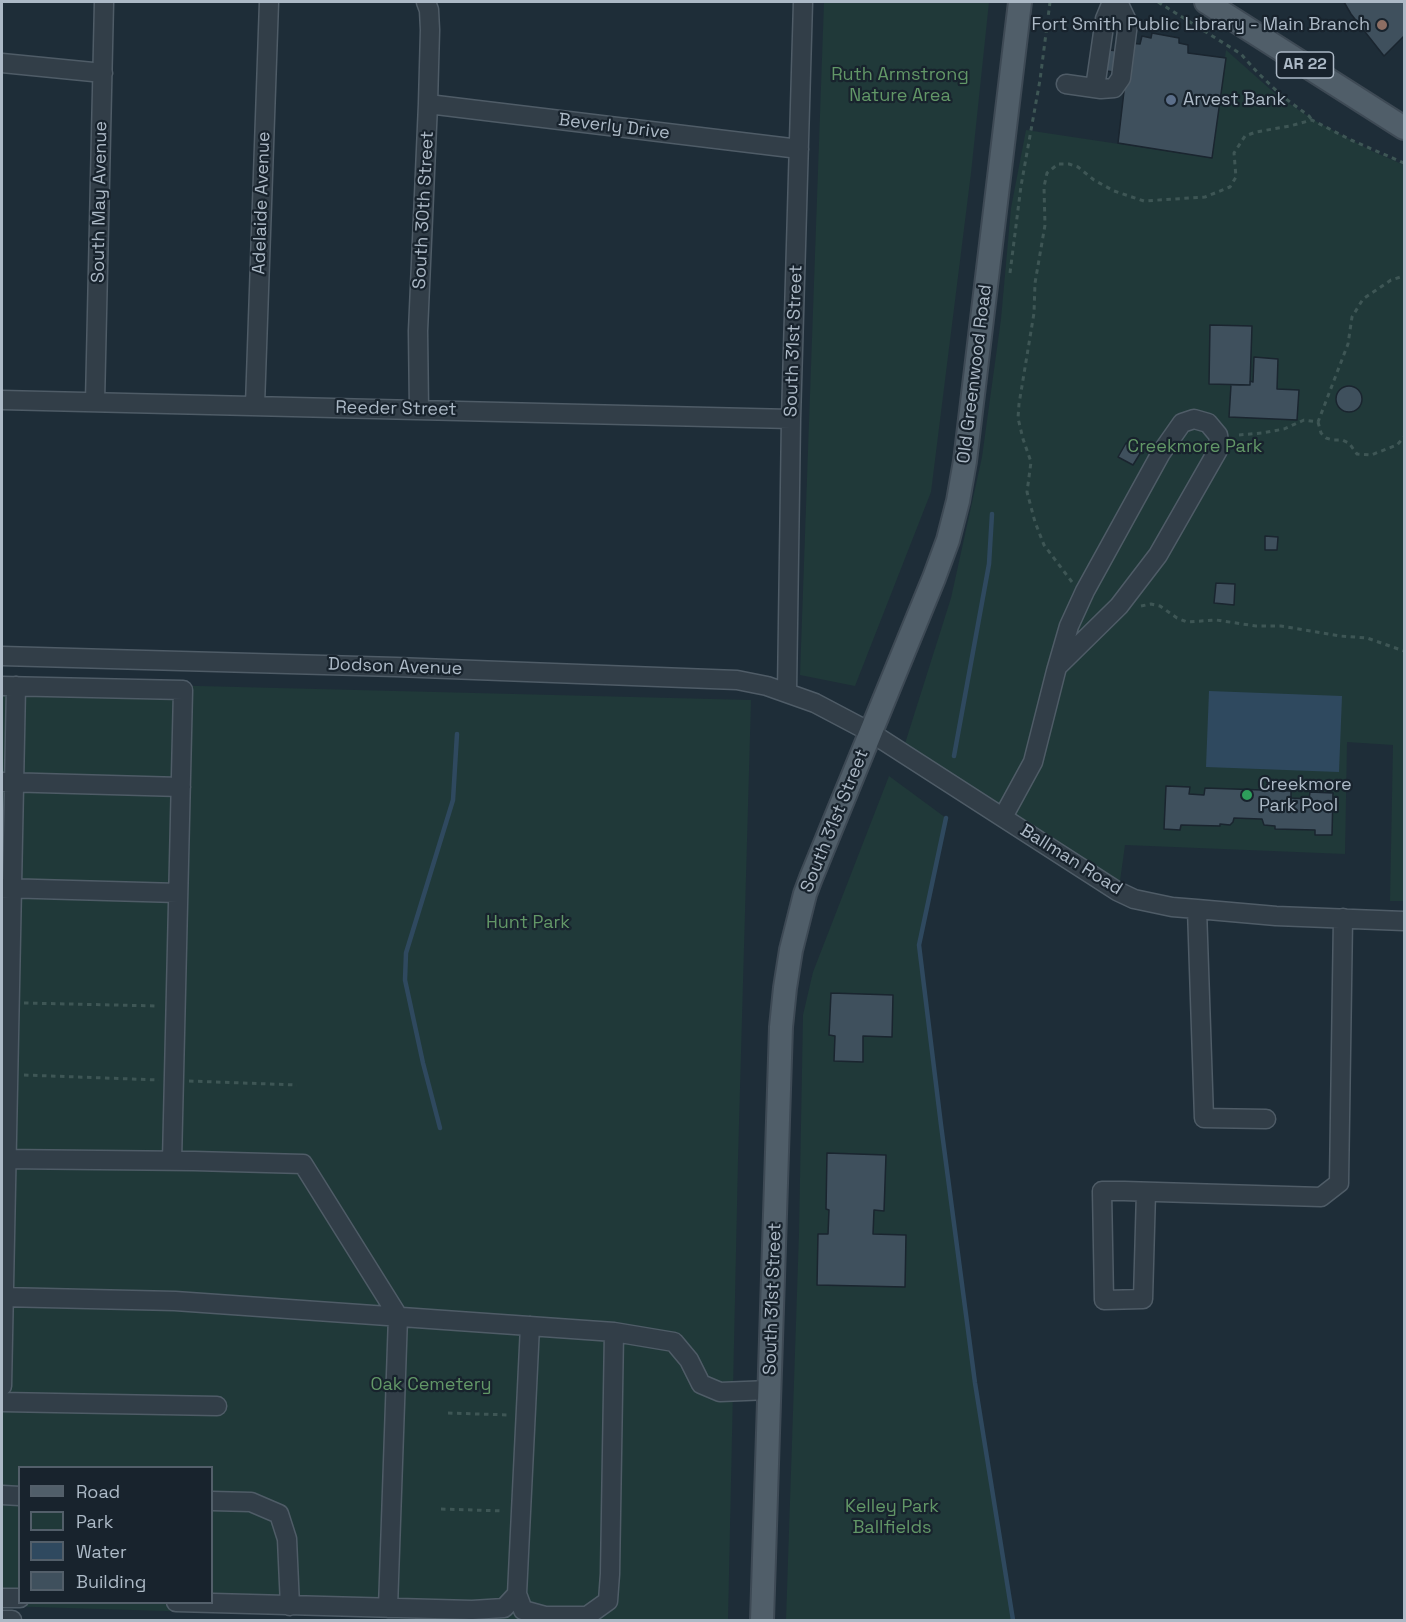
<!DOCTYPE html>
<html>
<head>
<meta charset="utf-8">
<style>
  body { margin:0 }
  #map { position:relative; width:1406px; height:1622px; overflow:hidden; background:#1e2d38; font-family:"Space Grotesk",sans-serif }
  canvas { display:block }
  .frame { position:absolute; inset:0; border:3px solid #acb9c6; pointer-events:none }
  .legend { position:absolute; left:18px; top:1466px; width:195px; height:138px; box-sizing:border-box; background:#18232d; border:2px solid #535f6a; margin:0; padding:8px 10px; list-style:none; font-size:18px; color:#acb9c6 }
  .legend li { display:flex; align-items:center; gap:12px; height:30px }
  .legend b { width:30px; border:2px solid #535f6a }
</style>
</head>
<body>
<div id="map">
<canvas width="1406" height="1622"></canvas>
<div class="frame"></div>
<ul class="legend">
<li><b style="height:8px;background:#505e69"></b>Road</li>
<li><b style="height:16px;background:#203939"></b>Park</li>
<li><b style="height:16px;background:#2f495f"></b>Water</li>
<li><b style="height:16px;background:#3f505d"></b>Building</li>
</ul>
</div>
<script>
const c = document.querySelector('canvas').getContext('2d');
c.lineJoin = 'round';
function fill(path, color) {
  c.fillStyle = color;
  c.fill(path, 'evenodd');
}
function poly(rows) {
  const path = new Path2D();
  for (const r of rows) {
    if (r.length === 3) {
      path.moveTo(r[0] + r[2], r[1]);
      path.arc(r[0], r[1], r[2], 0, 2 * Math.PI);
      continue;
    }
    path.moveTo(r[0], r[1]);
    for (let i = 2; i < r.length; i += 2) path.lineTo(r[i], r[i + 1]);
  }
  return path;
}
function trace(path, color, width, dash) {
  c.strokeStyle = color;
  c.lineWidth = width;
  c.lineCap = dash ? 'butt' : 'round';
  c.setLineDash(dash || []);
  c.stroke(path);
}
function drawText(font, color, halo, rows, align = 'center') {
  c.font = font + ' "Space Grotesk",sans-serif';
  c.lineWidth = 4.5;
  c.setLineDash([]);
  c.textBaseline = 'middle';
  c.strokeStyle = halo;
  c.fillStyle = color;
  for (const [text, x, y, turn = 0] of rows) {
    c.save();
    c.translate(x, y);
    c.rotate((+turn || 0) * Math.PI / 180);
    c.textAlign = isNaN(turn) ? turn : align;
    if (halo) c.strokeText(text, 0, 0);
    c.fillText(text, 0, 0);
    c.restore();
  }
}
fill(poly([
  [824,2,989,2,971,173,931,492,855,686,800,675],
  [1226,50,1279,97,1317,122,1372,151,1404,165,1404,901,1390,901,1393,745,1347,742,1345,854,1125,845,1120,881,902,753,951,598,982,457,1001,319,1011,208,1026,130,1212,158],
  [2,681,751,700,738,1159,728,1620,458,1620,2,1606],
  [20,1468,212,1468,212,1602,20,1602],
  [889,776,946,818,919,945,941,1125,975,1383,1013,1620,786,1620,799,1233,803,1015,813,972]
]), '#203939');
fill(poly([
  [1209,691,1342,696,1339,772,1206,767]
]), '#2f495f');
trace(poly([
  [954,756,989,564,992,514],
  [946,818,919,945,941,1125,975,1383,1013,1620],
  [440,1128,423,1063,405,980,406,953,453,800,457,734]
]), '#2f495f', 4.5);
const building = poly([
  [1344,2,1404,2,1404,36,1384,56,1351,14,1344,2],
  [1152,33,1179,38,1179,43,1188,45,1188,53,1226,58,1212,158,1118,143,1126,74,1094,69,1099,49,1128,52,1129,43,1140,44,1142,36,1151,38,1152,33],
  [1210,325,1252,326,1250,385,1209,384,1210,325],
  [1254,357,1278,359,1277,389,1299,390,1297,420,1229,417,1231,385,1250,385,1250,381,1253,382,1254,357],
  [1349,399,13],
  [1126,443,1141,452,1133,465,1118,457,1126,443],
  [1265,536,1278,537,1277,550,1265,550,1265,536],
  [1216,583,1235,584,1234,605,1214,603,1216,583],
  [1166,786,1190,787,1189,794,1204,795,1205,788,1291,791,1291,798,1309,799,1310,792,1333,793,1332,835,1315,835,1315,830,1275,829,1275,826,1264,825,1262,819,1260,819,1234,818,1233,822,1230,825,1220,824,1220,826,1181,825,1180,830,1164,829,1166,786],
  [831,993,893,995,892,1037,863,1036,863,1062,834,1061,835,1036,829,1035,831,993],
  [827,1153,886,1155,884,1211,874,1210,873,1234,906,1235,905,1287,817,1285,818,1234,828,1234,829,1210,826,1209,827,1153]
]);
fill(building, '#3f505d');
trace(building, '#1a252f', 1.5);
const minor = poly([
  [2,63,103,73],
  [1066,84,1101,89,1114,88,1121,78,1128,23,1118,2],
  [1095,88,1105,19,1112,2],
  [428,104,799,149],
  [2,400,791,419],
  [95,402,104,2],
  [255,405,269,2],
  [419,410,418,331,428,104,430,30,429,10,426,2],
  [2,656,396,667,737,680,767,686,815,703,870,732,1117,891,1134,899,1172,907,1197,909,1276,916,1404,921],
  [2,686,183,690,172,1161],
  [787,692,791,419,803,2],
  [3,782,181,787],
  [1003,817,1033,762,1056,671,1069,626,1085,591,1161,453,1182,423,1194,419,1208,423,1218,435,1219,442,1218,450,1158,555,1119,606,1058,666],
  [2,888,178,893],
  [1197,909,1204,1118,1266,1119],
  [2,1159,194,1161,303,1164,398,1316,388,1608],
  [1146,1192,1143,1299,1104,1300,1102,1191,1124,1191,1321,1197,1339,1183,1343,918],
  [2,1297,175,1301,614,1332,674,1342,689,1360,701,1384,720,1392,770,1390],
  [2,1386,16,686],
  [2,1402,217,1406],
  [2,1495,20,1496],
  [212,1501,251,1502,279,1514,287,1539,290,1606],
  [517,1594,523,1610,545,1616,587,1616,608,1601,610,1574,614,1332],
  [2,1598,20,1598],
  [176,1602,472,1610,504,1608,517,1594,530,1326],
  [2,1620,12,1620]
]);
const major = poly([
  [1206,2,1404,128],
  [762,1620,781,1027,785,988,791,950,805,894,811,878,934,578,948,540,958,501,965,461,1020,2]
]);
trace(minor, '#4f5c67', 21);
trace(major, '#3e4a55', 26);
trace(poly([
  [1158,2,1241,54,1257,72,1282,96,1309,116,1312,120],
  [1010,273,1021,186,1040,80,1050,2],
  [1318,422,1321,433,1326,438,1333,440,1342,440,1349,443,1357,454,1371,455,1397,445,1404,437],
  [1239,435,1262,433,1284,429,1304,420,1318,422,1348,344,1352,317,1363,299,1391,280,1404,276],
  [1072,582,1044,545,1035,522,1027,492,1031,462,1023,439,1018,418,1019,404,1034,313,1035,283,1045,225,1044,187,1047,173,1058,164,1069,164,1078,167,1094,180,1114,191,1144,201,1205,197,1230,187,1236,177,1234,153,1245,136,1256,132,1290,126,1312,120,1351,140,1404,163],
  [1141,606,1151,604,1160,606,1177,618,1187,622,1216,620,1256,626,1281,626,1340,636,1367,638,1404,651],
  [24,1003,159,1006],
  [24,1075,159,1080],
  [189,1081,297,1085],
  [448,1413,509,1415],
  [441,1509,504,1511]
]), '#3e5655', 3, [4.5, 4.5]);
trace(minor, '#323e48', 18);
trace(major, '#505e69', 22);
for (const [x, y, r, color] of [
  [1382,25,6,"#8d6e63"],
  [1171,100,6,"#5c6f8a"],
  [1247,795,6,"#2e9e5b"]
]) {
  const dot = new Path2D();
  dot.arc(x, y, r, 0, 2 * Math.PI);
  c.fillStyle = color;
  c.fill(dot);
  trace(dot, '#18232d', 2);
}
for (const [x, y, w] of [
  [1305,65,57]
]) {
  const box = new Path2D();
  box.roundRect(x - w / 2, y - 13, w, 26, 4.5);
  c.fillStyle = '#18232d';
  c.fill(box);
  trace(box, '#acb9c6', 1.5);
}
drawText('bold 16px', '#acb9c6', null, [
  ["AR 22",1305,65]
]);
drawText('18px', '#acb9c6', '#18232d', [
  ["Fort Smith Public Library - Main Branch",1370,25,"right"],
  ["Arvest Bank",1183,100],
  ["Creekmore",1259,785],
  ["Park Pool",1259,806]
], 'left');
drawText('18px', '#629767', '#18232d', [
  ["Ruth Armstrong",900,75],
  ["Nature Area",900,96],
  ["Creekmore Park",1195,447],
  ["Hunt Park",528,923],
  ["Oak Cemetery",431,1385],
  ["Kelley Park",892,1507],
  ["Ballfields",892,1528]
]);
drawText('18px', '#acb9c6', '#18232d', [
  ["Beverly Drive",614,127,7],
  ["South May Avenue",100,202,-89],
  ["Adelaide Avenue",262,203,-88],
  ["South 30th Street",424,210,-87],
  ["South 31st Street",794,341,-88],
  ["Old Greenwood Road",975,374,-83],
  ["Reeder Street",396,409,1],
  ["Dodson Avenue",395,667,2],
  ["South 31st Street",835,821,-68],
  ["Ballman Road",1071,860,32],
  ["South 31st Street",773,1299,-88]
]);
</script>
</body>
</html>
